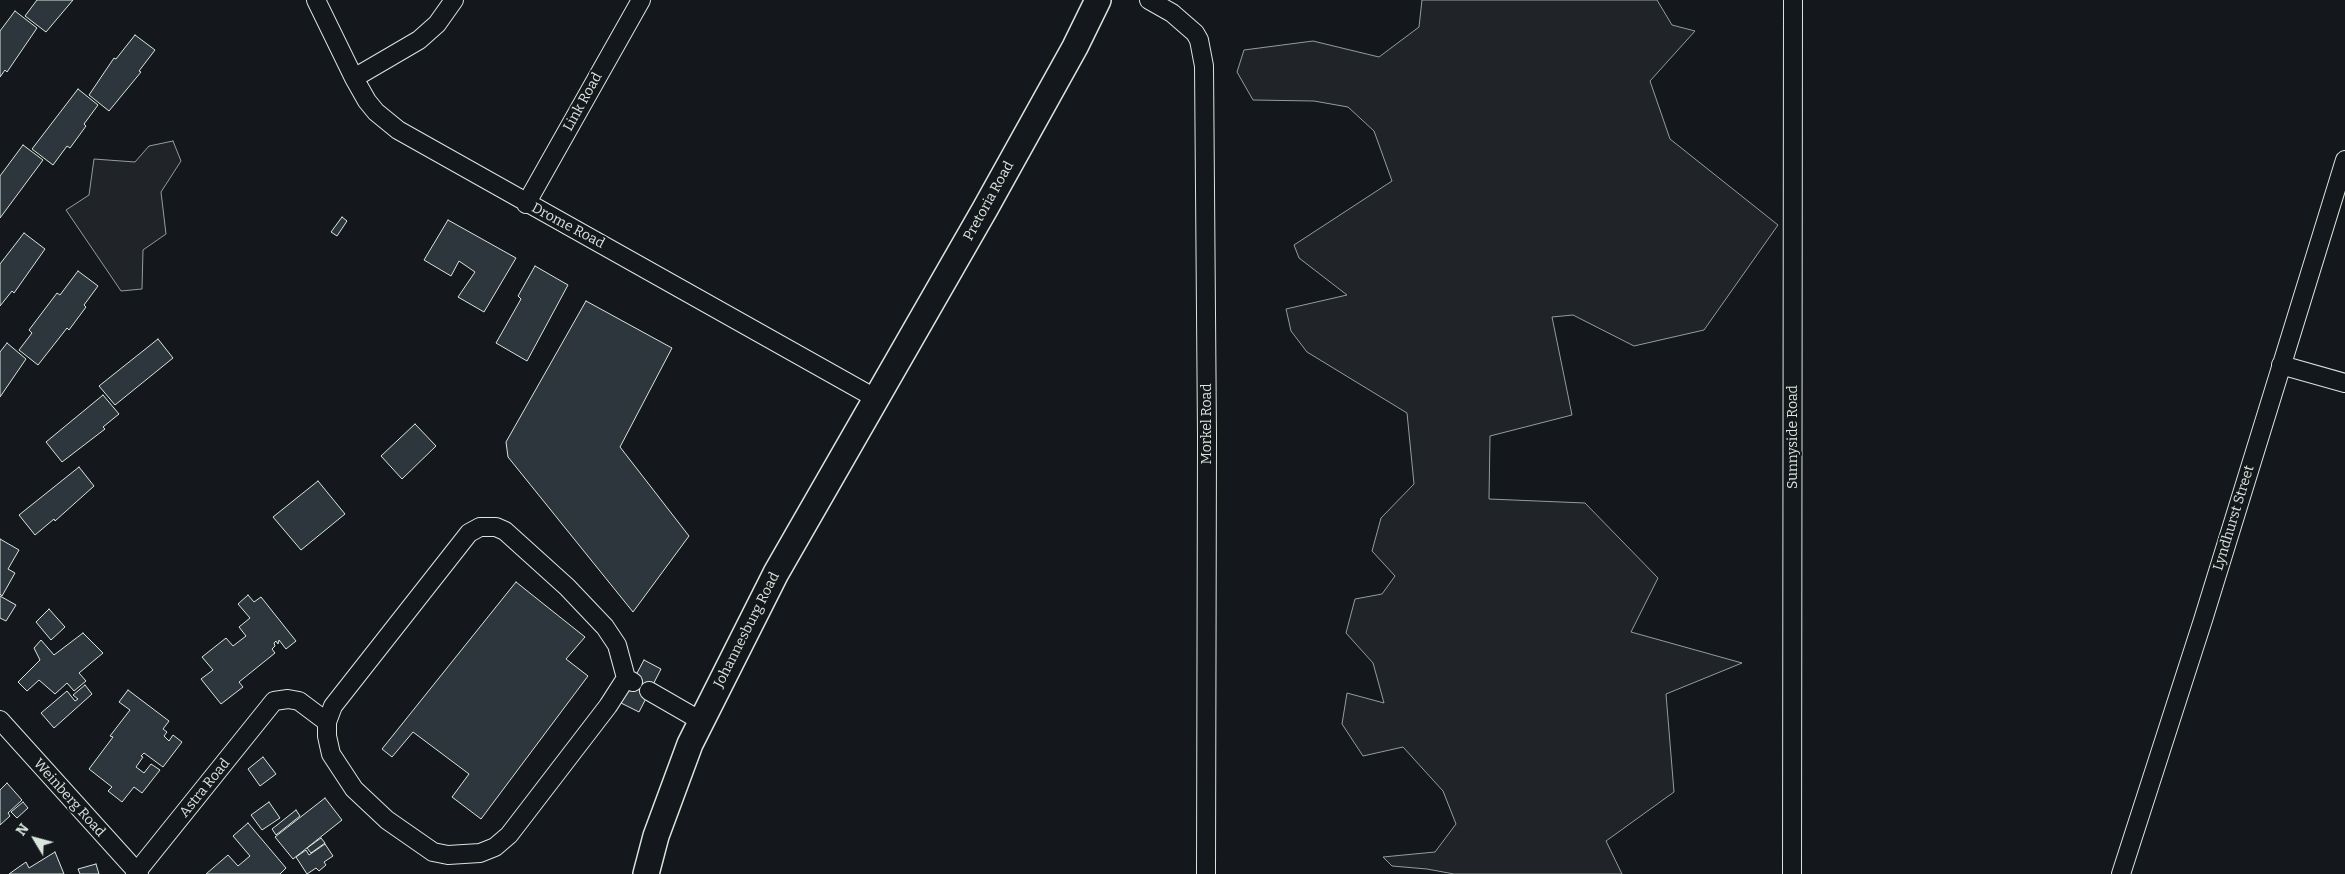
<!DOCTYPE html>
<html>
<head>
<meta charset="utf-8">
<style>
  body { margin:0 }
  #map { position:relative; width:2345px; height:874px; overflow:hidden; background:#14181c; font-family:Bitter,serif }
  canvas { display:block }
  .north { position:absolute; left:10px; top:814px; width:50px; height:50px; -webkit-text-stroke:4px #14181c; paint-order:stroke; rotate:307deg; font-size:14px; font-weight:700; line-height:20px; text-align:center; color:#d8e6dc }
  .north::after { content:''; display:block; margin:auto; width:18px; height:22px; background:#d8e6dc; clip-path:polygon(50% 0,100% 100%,50% 72%,0 100%) }
</style>
</head>
<body>
<div id="map">
<canvas width="2345" height="874"></canvas>
<div class="north">N</div>
</div>
<script>
const c = document.querySelector('canvas').getContext('2d');
c.lineJoin = 'round';
function fill(path, color) {
  c.fillStyle = color;
  c.fill(path, 'evenodd');
}
function poly(rows) {
  const path = new Path2D();
  for (const r of rows) {
    path.moveTo(r[0], r[1]);
    for (let i = 2; i < r.length; i += 2) path.lineTo(r[i], r[i + 1]);
  }
  return path;
}
function trace(path, color, width, dash) {
  c.strokeStyle = color;
  c.lineWidth = width;
  c.lineCap = dash ? 'butt' : 'round';
  c.setLineDash(dash || []);
  c.stroke(path);
}
function drawText(font, color, halo, rows, align = 'center') {
  c.font = font + ' Bitter,serif';
  c.lineWidth = 4;
  c.setLineDash([]);
  c.textBaseline = 'middle';
  c.strokeStyle = halo;
  c.fillStyle = color;
  for (const [text, x, y, turn = 0] of rows) {
    c.save();
    c.translate(x, y);
    c.rotate((+turn || 0) * Math.PI / 180);
    c.textAlign = isNaN(turn) ? turn : align;
    if (halo) c.strokeText(text, 0, 0);
    c.fillText(text, 0, 0);
    c.restore();
  }
}
const green = poly([
  [1422,0,1657,0,1672,25,1695,31,1650,81,1670,139,1778,225,1704,330,1634,346,1573,315,1552,317,1572,415,1490,436,1489,499,1585,503,1658,578,1631,632,1742,663,1666,694,1674,792,1606,841,1622,874,1454,874,1427,869,1392,866,1383,857,1435,852,1456,824,1443,791,1403,747,1363,756,1342,724,1347,693,1384,703,1373,663,1346,633,1355,599,1382,594,1395,576,1372,551,1381,518,1414,484,1407,413,1307,352,1291,331,1286,309,1347,295,1299,258,1294,245,1392,181,1374,131,1348,107,1314,101,1253,100,1237,72,1244,50,1313,41,1379,57,1419,27,1422,0],
  [173,141,181,161,161,192,166,234,143,250,142,289,121,291,66,210,89,195,94,159,135,162,149,146,173,141]
]);
fill(green, '#202428');
trace(green, '#939e99', 1);
const building = poly([
  [37,0,73,0,46,32,25,16,37,0],
  [15,11,37,28,7,72,5,70,0,77,0,31,15,11],
  [135,35,155,50,139,71,141,72,109,111,89,95,114,58,116,59,135,35],
  [78,89,98,105,84,124,86,126,70,148,67,146,53,165,32,149,78,89],
  [23,145,43,160,0,218,0,176,23,145],
  [342,217,347,221,337,236,331,232,342,217],
  [448,220,516,258,484,312,458,297,475,272,459,261,451,276,424,260,448,220],
  [24,233,45,249,14,293,12,291,0,306,0,264,24,233],
  [535,266,568,285,527,361,496,343,521,299,518,296,535,266],
  [78,271,98,286,84,305,86,307,69,330,67,328,38,365,19,350,32,333,29,330,57,293,60,295,78,271],
  [586,301,672,348,620,447,689,536,633,612,508,457,506,442,586,301],
  [158,339,173,358,115,405,99,386,158,339],
  [7,343,26,359,0,397,0,352,7,343],
  [103,395,119,414,103,427,105,429,62,462,46,442,103,395],
  [415,424,436,446,402,479,381,456,415,424],
  [79,467,94,486,55,521,54,519,35,535,19,515,79,467],
  [318,481,345,514,301,550,273,517,318,481],
  [0,539,19,550,8,569,15,573,2,596,0,594,0,539],
  [516,582,585,637,566,659,588,676,481,819,452,797,469,774,413,732,392,757,382,749,516,582],
  [248,595,254,602,261,597,296,641,286,649,279,640,278,644,276,641,274,643,275,646,272,649,275,653,239,682,243,687,221,704,201,679,213,670,202,657,226,638,233,646,246,636,239,627,250,618,238,604,248,595],
  [0,596,16,605,6,621,0,618,0,596],
  [49,609,65,627,51,640,36,622,49,609],
  [83,633,103,653,79,673,86,681,74,691,67,683,55,694,39,680,27,691,18,682,40,660,34,648,41,640,54,655,83,633],
  [644,660,661,669,639,712,621,703,644,660],
  [85,685,92,694,54,728,41,713,67,691,75,701,78,699,73,695,85,685],
  [128,690,169,721,163,729,167,732,164,736,169,741,173,735,182,742,163,767,144,753,141,756,143,757,136,767,144,773,151,764,160,770,142,793,134,787,122,802,108,791,112,787,89,769,113,737,110,736,130,710,119,702,128,690],
  [263,757,276,774,260,786,248,769,263,757],
  [7,783,22,800,8,813,10,816,0,825,0,790,7,783],
  [325,798,342,820,293,859,275,837,325,798],
  [23,802,28,808,17,818,11,812,23,802],
  [269,802,280,818,262,830,251,815,269,802],
  [296,810,300,816,276,835,272,829,296,810],
  [248,823,286,868,280,874,206,874,228,855,238,866,250,856,233,836,248,823],
  [321,838,325,843,311,853,307,848,321,838],
  [325,844,333,856,324,862,326,865,319,871,316,868,307,874,296,857,306,850,309,855,325,844],
  [55,852,64,874,9,874,26,862,29,868,55,852],
  [96,864,99,874,80,874,78,869,96,864]
]);
fill(building, '#2c363c');
trace(building, '#d8e6dc', 1);
const street = poly([
  [316,0,354,78,367,101,376,112,398,130,875,398],
  [1149,0,1172,13,1195,33,1199,40,1204,66,1207,436,1206,874],
  [354,78,419,40,437,24,454,0],
  [526,204,641,0],
  [2281,365,2345,383],
  [626,678,608,706,509,835,495,847,480,853,448,855,433,852,387,820,354,789,331,754,327,736,327,722,333,706,469,533,480,527,496,527,505,531,567,587,605,627,617,645,626,678,633,682],
  [649,691,701,721],
  [0,720,139,874],
  [135,874,274,701,288,699,299,701,327,722],
  [1792,874,1793,0],
  [2121,874,2203,620,2345,160]
]);
const secondary = poly([
  [646,874,656,836,690,744,776,573,985,209,1075,47,1098,0]
]);
trace(street, '#d8e6dc', 20);
trace(secondary, '#d8e6dc', 28);
trace(street, '#14181c', 18);
trace(secondary, '#14181c', 25);
drawText('14px', '#d8e6dc', '#14181c', [
  ["Link Road",583,102,-61],
  ["Pretoria Road",989,201,-61],
  ["Drome Road",568,226,28],
  ["Morkel Road",1207,424,-90],
  ["Sunnyside Road",1793,437,-90],
  ["Lyndhurst Street",2234,518,-73],
  ["Johannesburg Road",747,630,-63],
  ["Astra Road",205,788,-51],
  ["Weinberg Road",69,798,48]
]);
</script>
</body>
</html>
